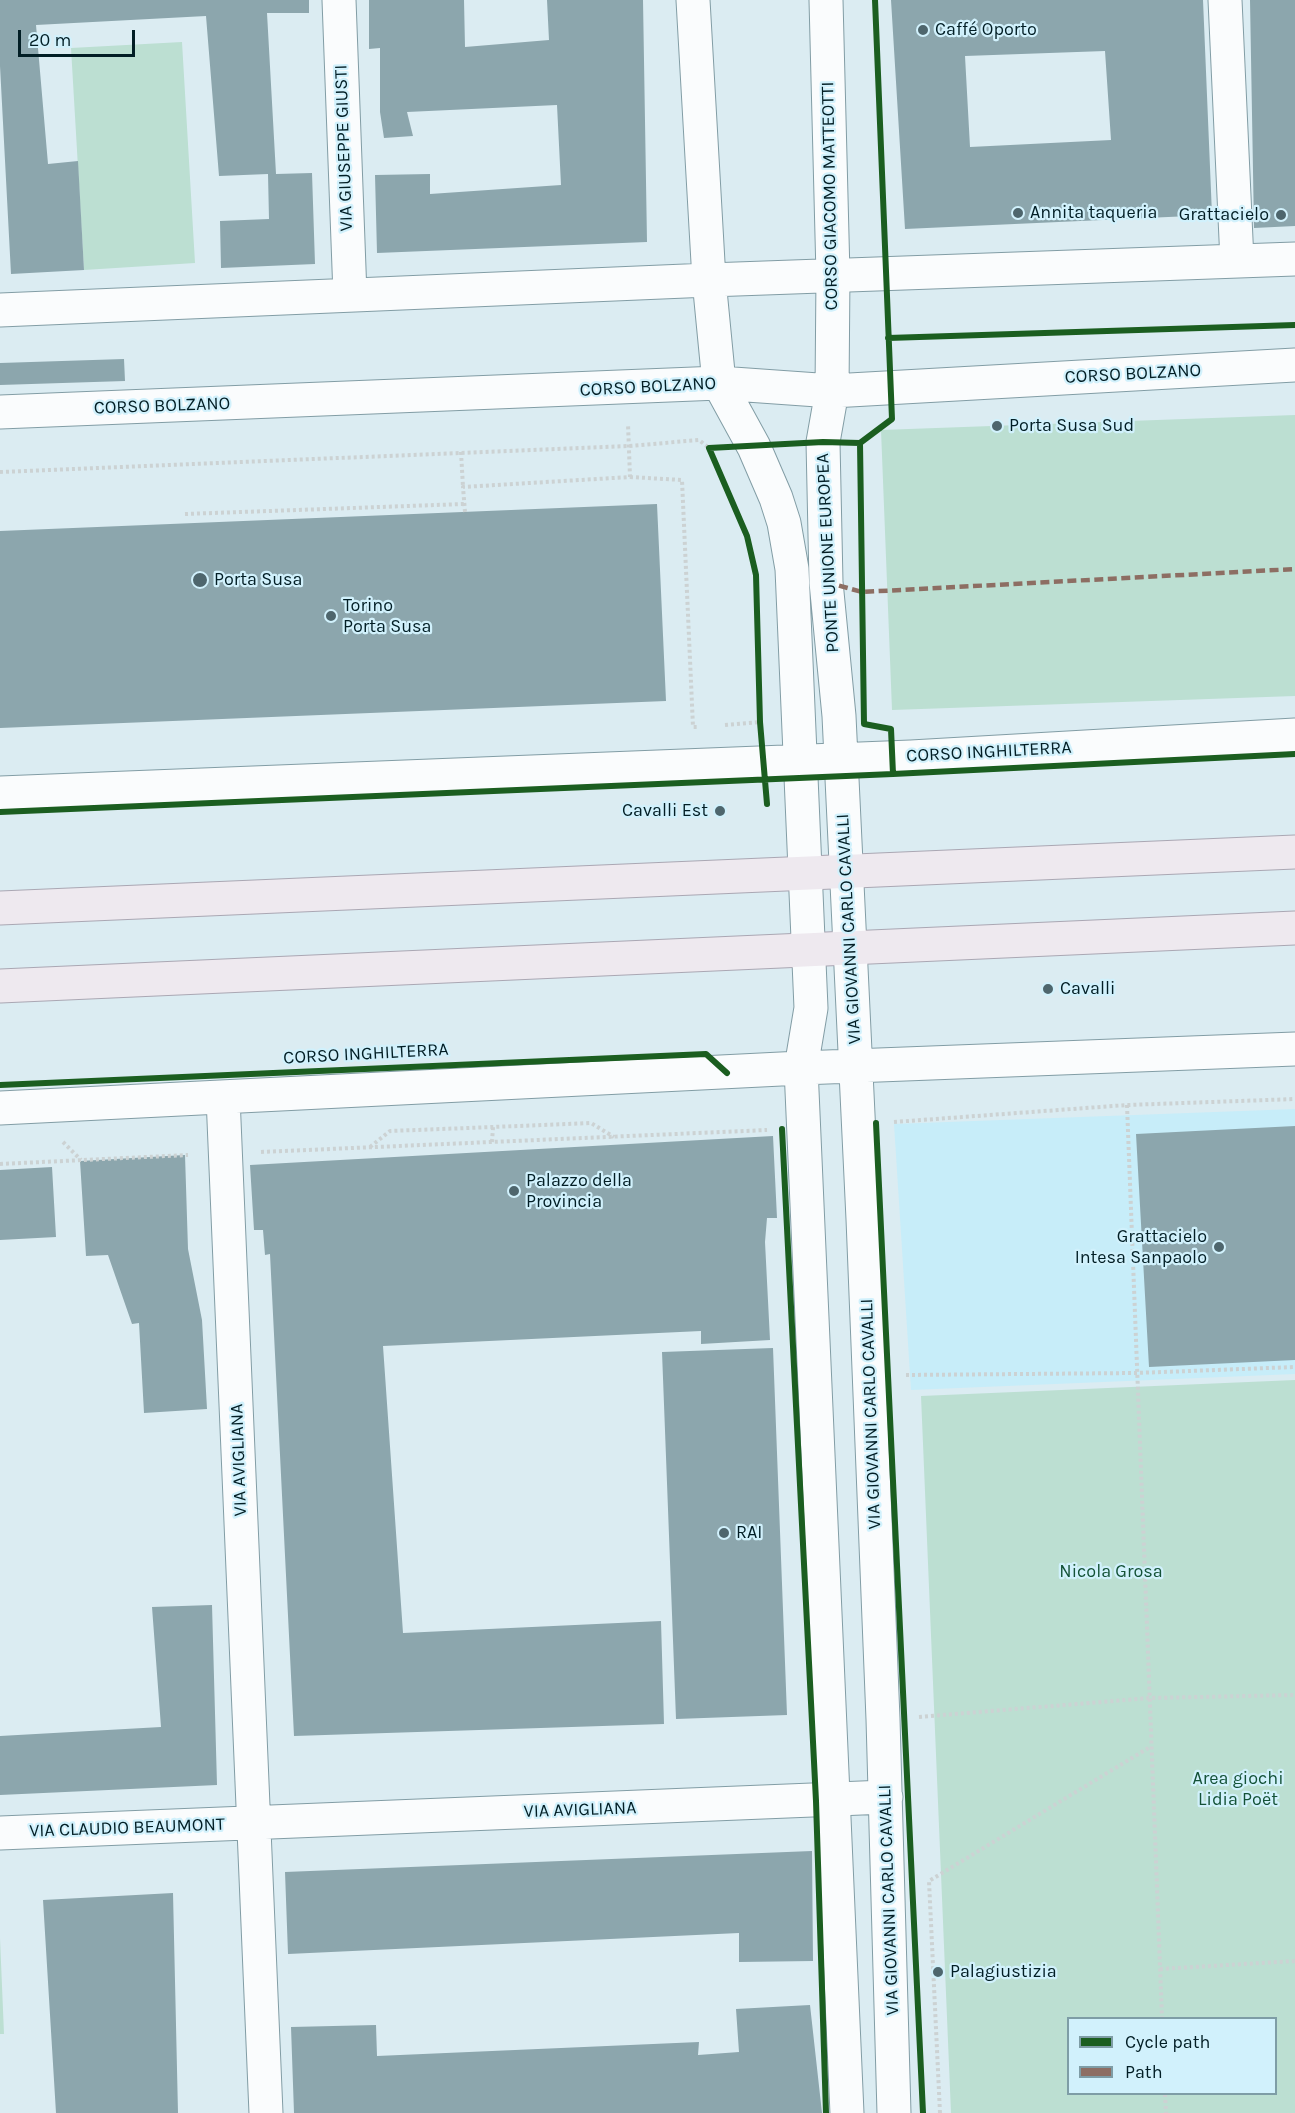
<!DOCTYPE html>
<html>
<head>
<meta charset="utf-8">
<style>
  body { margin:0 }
  #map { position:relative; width:1295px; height:2113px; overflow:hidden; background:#dbecf2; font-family:Karla,sans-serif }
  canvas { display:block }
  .legend { position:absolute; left:1067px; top:2017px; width:210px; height:78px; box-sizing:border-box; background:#d1f1fc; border:2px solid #7e9da6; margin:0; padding:8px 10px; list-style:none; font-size:18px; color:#021e25 }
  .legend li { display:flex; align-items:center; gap:12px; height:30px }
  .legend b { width:30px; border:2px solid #7e9da6 }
  .scale { position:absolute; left:18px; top:30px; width:117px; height:27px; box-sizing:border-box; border:3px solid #021e25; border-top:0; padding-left:8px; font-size:18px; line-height:21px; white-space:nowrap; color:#021e25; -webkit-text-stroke:4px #d1f1fc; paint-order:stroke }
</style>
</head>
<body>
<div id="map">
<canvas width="1295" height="2113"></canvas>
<ul class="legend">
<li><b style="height:8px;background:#1b5e20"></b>Cycle path</li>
<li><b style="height:8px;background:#8d6e63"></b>Path</li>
</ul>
<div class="scale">20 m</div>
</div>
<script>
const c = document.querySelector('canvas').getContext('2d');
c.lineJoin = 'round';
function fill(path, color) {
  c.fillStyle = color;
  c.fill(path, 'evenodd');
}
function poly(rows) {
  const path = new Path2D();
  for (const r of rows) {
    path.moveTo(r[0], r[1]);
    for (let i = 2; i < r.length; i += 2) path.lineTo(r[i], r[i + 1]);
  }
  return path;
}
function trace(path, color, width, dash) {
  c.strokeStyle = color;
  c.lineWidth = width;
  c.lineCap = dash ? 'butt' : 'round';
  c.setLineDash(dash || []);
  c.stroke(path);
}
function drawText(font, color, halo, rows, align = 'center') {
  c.font = font + ' Karla,sans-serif';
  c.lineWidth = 4.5;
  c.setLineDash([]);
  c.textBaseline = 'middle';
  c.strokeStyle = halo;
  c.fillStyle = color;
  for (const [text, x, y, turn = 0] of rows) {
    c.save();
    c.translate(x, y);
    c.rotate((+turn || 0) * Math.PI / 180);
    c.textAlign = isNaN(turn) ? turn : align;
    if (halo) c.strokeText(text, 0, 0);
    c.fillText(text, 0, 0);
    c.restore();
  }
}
fill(poly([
  [1295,1109,1295,1374,911,1390,894,1124]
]), '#c7edf9');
fill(poly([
  [182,42,195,263,84,270,71,48],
  [1295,415,1295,696,892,710,881,430],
  [1295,1380,1295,2113,951,2113,921,1396],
  [1068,2018,1276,2018,1276,2094,1068,2094],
  [0,1938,4,2034,0,2034]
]), '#bcdfd2');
fill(poly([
  [0,0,309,0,309,13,267,13,276,174,312,173,315,264,221,268,220,221,269,219,268,174,219,176,206,16,36,25,48,164,78,161,84,270,11,274,0,66],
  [369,0,464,0,465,47,549,40,547,0,643,0,647,242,377,253,375,175,430,174,430,194,561,185,557,105,407,112,413,136,384,138,380,112,380,48,369,49],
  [891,0,1203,0,1212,215,905,229],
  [1105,51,1111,140,970,147,965,56],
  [1250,0,1295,0,1295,226,1254,228],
  [124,359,125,381,0,385,0,363],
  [657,504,666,701,0,728,0,531],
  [1295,1126,1295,1360,1149,1367,1136,1134],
  [773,1136,777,1218,767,1218,765,1242,770,1340,701,1344,701,1331,383,1346,403,1633,661,1621,664,1724,294,1736,270,1254,265,1255,263,1230,254,1230,250,1165],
  [185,1155,188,1249,202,1320,207,1409,144,1413,139,1323,132,1324,108,1255,86,1256,80,1161],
  [52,1167,56,1237,0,1240,0,1170],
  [773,1348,787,1715,676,1719,662,1352],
  [212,1605,217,1785,0,1795,0,1736,161,1727,152,1607],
  [812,1851,813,1961,739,1962,739,1933,288,1954,285,1872],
  [173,1893,178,2113,56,2113,43,1900],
  [810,2005,822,2113,294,2113,291,2027,376,2025,377,2056,699,2042,698,2055,739,2052,736,2009]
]), '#8ca6ad');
const minor = poly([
  [339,0,350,295],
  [693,0,709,280,719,383,754,447,776,498,784,523,792,569,811,1008,801,1068,847,2113],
  [826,0,833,275,832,391,823,442,826,582,839,716,863,1219,883,1719,894,2113],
  [1225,0,1237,261],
  [0,310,709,280,1295,259],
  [0,412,719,383,832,391,1295,365],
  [0,793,911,757,1295,735],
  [223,1097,266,2113],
  [0,1108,801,1068,1295,1049],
  [0,1833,886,1797]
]);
const major = poly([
  [0,908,1295,852],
  [0,986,1295,928]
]);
trace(minor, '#829da5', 35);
trace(major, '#aaa7b3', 35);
trace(poly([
  [461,452,463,487],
  [0,472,629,446,699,440,709,448],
  [630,477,682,480,693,727,697,727],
  [465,512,463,487,630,477,628,424],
  [185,514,464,504],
  [725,725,762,722],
  [1127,1105,1162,2018],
  [894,1122,1127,1105,1295,1099],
  [63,1142,81,1160],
  [492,1142,493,1127],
  [370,1147,390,1131,493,1127,591,1123,614,1137],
  [261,1152,767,1130],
  [0,1164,188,1155],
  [906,1375,1136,1373,1295,1367],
  [919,1717,1149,1698,1295,1695],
  [1160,1969,1295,1961],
  [1165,2094,1166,2113],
  [940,2113,929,1881,1150,1747]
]), '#ccd2d3', 4, [3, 3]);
trace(minor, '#fafcfd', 33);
trace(major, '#eee9ef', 33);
trace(poly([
  [826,582,862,592,1295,569]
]), '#8d6e63', 4.5, [9, 4.5]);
trace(poly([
  [888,338,1295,325],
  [860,443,864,724,891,729,893,774],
  [767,804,760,722,756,575,747,536,709,448,823,442,860,443,892,419,875,0],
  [0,812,893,774,1295,754],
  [0,1085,706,1054,727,1073],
  [876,1123,923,2113],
  [782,1129,816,1801,826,2113]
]), '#1b5e20', 6);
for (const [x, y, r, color] of [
  [923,30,6,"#4e666d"],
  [1018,213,6,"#4e666d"],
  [1281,215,6,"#4e666d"],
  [997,426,6,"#4e666d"],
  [200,580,8,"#4e666d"],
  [331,616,6,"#4e666d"],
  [720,811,6,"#4e666d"],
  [1048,989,6,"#4e666d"],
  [514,1191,6,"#4e666d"],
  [1219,1247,6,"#4e666d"],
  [724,1533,6,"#4e666d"],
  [938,1972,6,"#4e666d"]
]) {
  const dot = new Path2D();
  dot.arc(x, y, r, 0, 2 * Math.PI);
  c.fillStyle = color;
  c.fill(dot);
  trace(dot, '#d1f1fc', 2);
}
drawText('18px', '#021e25', '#d1f1fc', [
  ["Caffé Oporto",935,30],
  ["Annita taqueria",1030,213],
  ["Grattacielo",1269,215,"right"],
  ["Porta Susa Sud",1009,426],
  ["Porta Susa",214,580],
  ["Torino",343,606],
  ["Porta Susa",343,627],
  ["Cavalli Est",708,811,"right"],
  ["Cavalli",1060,989],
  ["Palazzo della",526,1181],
  ["Provincia",526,1202],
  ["Grattacielo",1207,1237,"right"],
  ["Intesa Sanpaolo",1207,1258,"right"],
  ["RAI",736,1533],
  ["Palagiustizia",950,1972]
], 'left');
drawText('18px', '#021e25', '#d1f1fc', [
  ["VIA GIUSEPPE GIUSTI",344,148,-92],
  ["CORSO GIACOMO MATTEOTTI",830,196,-91],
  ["CORSO BOLZANO",1133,374,-3],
  ["CORSO BOLZANO",648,387,-3],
  ["CORSO BOLZANO",162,406,-2],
  ["PONTE UNIONE EUROPEA",828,553,-93],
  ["CORSO INGHILTERRA",989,752,-3],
  ["VIA GIOVANNI CARLO CAVALLI",849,929,-93],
  ["CORSO INGHILTERRA",366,1054,-3],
  ["VIA GIOVANNI CARLO CAVALLI",871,1414,-92],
  ["VIA AVIGLIANA",239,1460,-92],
  ["VIA AVIGLIANA",580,1810,-2],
  ["VIA CLAUDIO BEAUMONT",127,1828,-2],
  ["VIA GIOVANNI CARLO CAVALLI",889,1900,-92]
]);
drawText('18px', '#145237', '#d1f1fc', [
  ["Nicola Grosa",1111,1572],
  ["Area giochi",1238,1779],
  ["Lidia Poët",1238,1800]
]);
</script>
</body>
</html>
